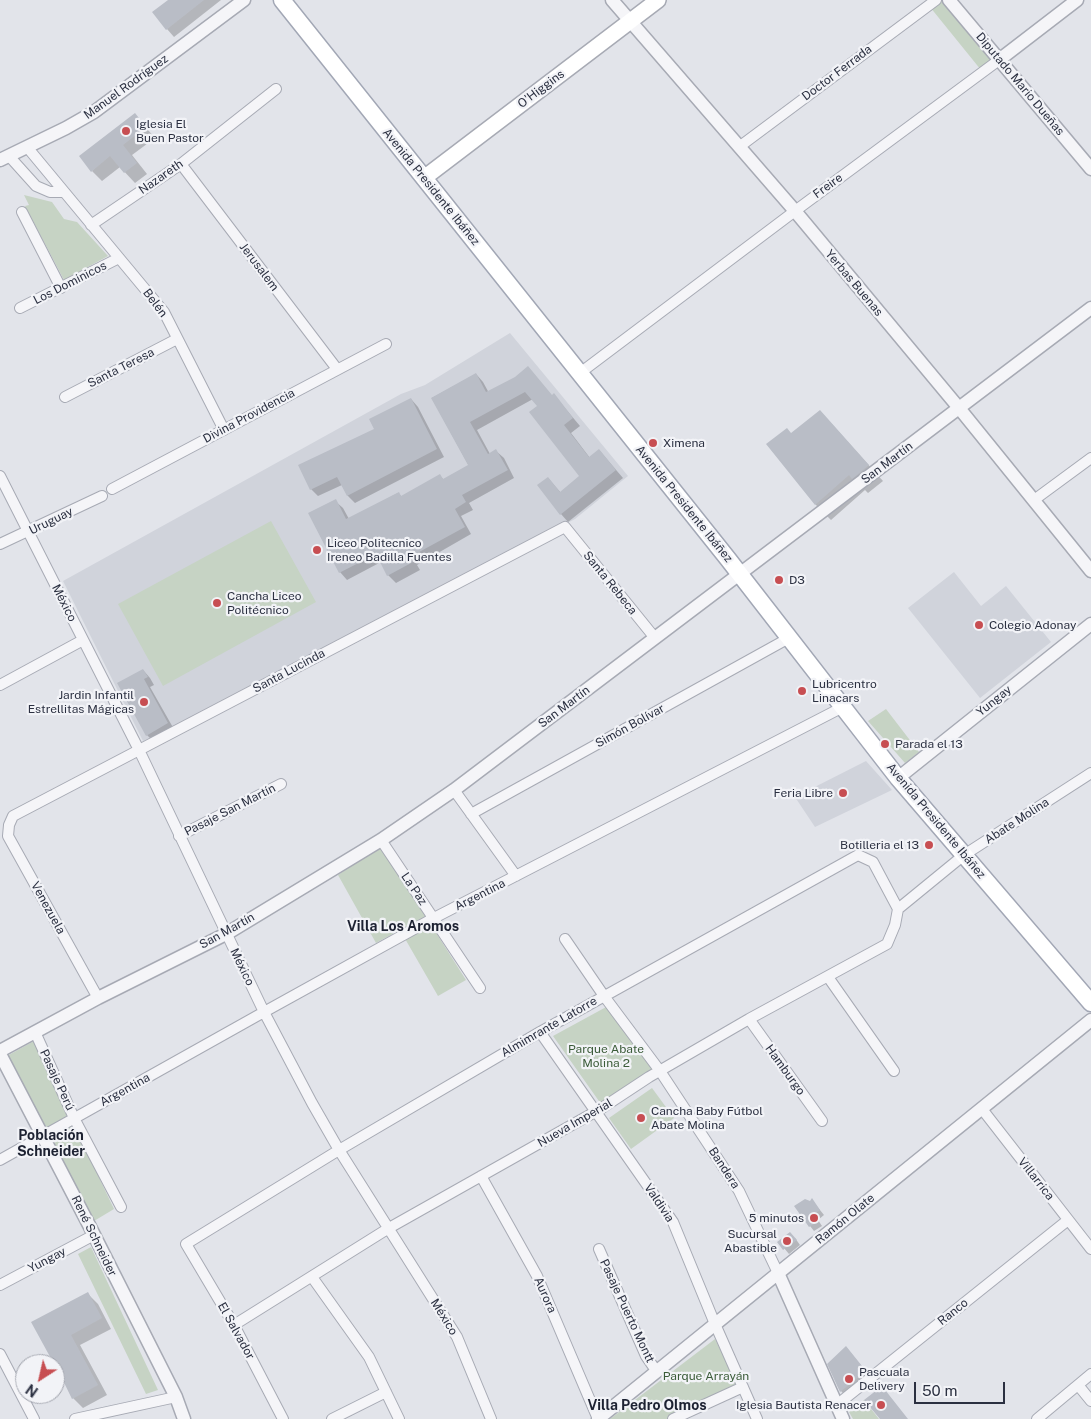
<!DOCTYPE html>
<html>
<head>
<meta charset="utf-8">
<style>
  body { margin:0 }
  #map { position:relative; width:1091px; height:1419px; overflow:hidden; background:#e2e4ea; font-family:"Public Sans",sans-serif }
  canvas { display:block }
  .north { position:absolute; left:15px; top:1354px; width:50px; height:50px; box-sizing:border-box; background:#f2f3f7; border:1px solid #a2a5ae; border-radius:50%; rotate:215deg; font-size:14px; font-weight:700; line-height:20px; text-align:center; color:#2b3041 }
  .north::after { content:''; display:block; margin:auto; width:18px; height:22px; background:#c74e52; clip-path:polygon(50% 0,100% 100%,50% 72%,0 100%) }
  .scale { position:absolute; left:914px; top:1382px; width:91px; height:22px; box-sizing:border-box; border:2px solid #2b3041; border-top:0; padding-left:6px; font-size:15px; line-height:18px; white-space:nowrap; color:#2b3041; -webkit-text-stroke:4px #f2f3f7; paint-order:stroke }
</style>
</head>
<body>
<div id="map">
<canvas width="1091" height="1419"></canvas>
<div class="north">N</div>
<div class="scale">50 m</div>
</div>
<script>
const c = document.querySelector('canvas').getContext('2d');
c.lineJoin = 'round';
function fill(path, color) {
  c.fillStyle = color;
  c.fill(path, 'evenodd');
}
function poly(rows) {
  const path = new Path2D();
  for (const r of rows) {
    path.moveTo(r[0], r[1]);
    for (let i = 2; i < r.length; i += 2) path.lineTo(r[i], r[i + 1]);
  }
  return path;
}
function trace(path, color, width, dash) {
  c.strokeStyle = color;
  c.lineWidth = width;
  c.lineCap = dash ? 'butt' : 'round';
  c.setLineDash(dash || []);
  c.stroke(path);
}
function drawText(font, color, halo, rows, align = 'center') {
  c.font = font + ' "Public Sans",sans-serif';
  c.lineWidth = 4.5;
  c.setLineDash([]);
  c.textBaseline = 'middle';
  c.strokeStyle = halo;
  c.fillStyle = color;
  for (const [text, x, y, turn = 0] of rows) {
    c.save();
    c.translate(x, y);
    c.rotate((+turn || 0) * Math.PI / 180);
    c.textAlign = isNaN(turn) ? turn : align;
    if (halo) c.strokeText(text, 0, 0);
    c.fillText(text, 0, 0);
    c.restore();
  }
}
fill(poly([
  [510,333,628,476,575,519,178,725,143,741,63,581,401,394,425,385],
  [954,572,981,606,1006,586,1051,642,980,698,908,608],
  [866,761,892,790,815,827,795,797]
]), '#d0d3db');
fill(poly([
  [939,0,946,0,995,60,981,70,930,7],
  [24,195,52,202,64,219,77,222,108,256,64,280,25,206,29,205],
  [271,521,316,602,163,686,118,604],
  [886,709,919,752,905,763,868,721],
  [381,846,466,980,438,996,400,930,376,943,338,875],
  [608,1006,656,1071,601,1104,553,1036],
  [34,1041,114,1209,94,1221,7,1056],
  [652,1088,674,1118,631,1149,609,1118],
  [91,1247,158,1390,146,1394,78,1254],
  [715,1339,739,1387,669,1419,610,1419],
  [864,1400,879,1419,853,1419,849,1412]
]), '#c6d3c4');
fill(poly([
  [170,0,221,0,174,37,167,29],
  [135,115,155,138,132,155,147,174,135,183,120,167,102,181,92,171],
  [476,374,483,382,489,393,515,378,552,396,554,395,580,426,571,433,590,458,599,450,623,478,568,522,561,514,548,478,561,493,581,476,539,407,533,399,477,430,490,454,496,451,504,458,514,478,469,503,473,510,461,516,471,534,417,565,420,570,396,583,388,575,381,562,347,580,340,572,335,501,343,508,349,519,398,493,402,497,440,476,444,480,469,466,432,398],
  [411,399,418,407,444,457,355,503,348,496,342,485,318,496,311,489],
  [820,411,883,481,868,493,865,490,831,520,816,505,768,445,791,435],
  [143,670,150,678,154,685,150,687,175,731,154,742,147,735],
  [812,1200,824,1215,818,1220,822,1226,814,1231,810,1226,810,1202],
  [795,1238,800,1245,789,1254,779,1242],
  [88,1294,98,1304,111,1329,80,1345,107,1395,83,1408,73,1398,33,1323],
  [846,1347,872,1379,848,1399,841,1391,829,1364]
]), '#0003');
fill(poly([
  [168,0,204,0,166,30,152,12],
  [135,113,146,127,123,145,137,163,124,173,110,156,91,172,79,156],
  [528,366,552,395,554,393,573,418,564,425,589,457,599,449,616,470,560,515,537,485,548,477,560,492,579,476,529,412,537,406,525,392,470,422,488,454,496,449,508,470,462,495,466,502,455,509,465,527,410,557,413,562,387,576,376,554,339,573,308,513,336,499,346,519,399,492,401,496,440,474,443,479,468,465,431,398,476,373,486,392,515,377],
  [411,398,437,449,347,496,337,477,310,490,298,465,374,429,369,419],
  [820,410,869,465,852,479,849,475,815,505,766,444,787,428,791,433],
  [143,669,148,677,144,679,168,723,146,736,117,683],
  [812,1198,820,1210,814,1214,818,1221,809,1227,794,1206,805,1199,810,1201],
  [790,1232,797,1240,783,1250,777,1242],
  [88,1292,102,1318,71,1335,98,1385,72,1399,55,1364,54,1364,31,1322],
  [846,1346,866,1371,840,1392,827,1364],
  [882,1386,908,1419,880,1419,864,1400]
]), '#b9bdc6');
const minor = poly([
  [27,147,164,312,224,430],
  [739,147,936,0],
  [9,156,36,186,50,192,64,192],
  [181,164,337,369],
  [22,212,61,288],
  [91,225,181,164,276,89],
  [20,308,119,258],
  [580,373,795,211,999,60],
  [65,397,177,339],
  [0,476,139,750,264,1012,312,1103,339,1150,457,1337,491,1419],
  [112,489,386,344],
  [1034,500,1091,458],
  [0,544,102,496],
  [0,685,83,640],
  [454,790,516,876],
  [471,814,789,638],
  [179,836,281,784],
  [381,840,480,988],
  [898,909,964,855,1091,773],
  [565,939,604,996,660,1071,739,1191,778,1273],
  [828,977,894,1071],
  [98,998,8,836,9,825,13,816,565,527,655,638],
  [749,1019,822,1121],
  [35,1032,74,1118,121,1207],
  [540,1032,673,1222,715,1324,757,1419],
  [982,1109,1091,1249],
  [0,1160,264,1012,434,918,843,707],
  [481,1176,537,1276,598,1419],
  [599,1249,646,1356,657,1372],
  [312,1277,369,1357,399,1419],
  [0,1285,94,1235],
  [234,1325,389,1228,602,1108,649,1077,749,1019,887,944,895,925,898,909],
  [0,1354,34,1419],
  [1078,1385,1091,1401],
  [838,1404,1068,1220],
  [75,1419,176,1397],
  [283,1419,234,1325,186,1244,339,1150,540,1032,858,855,873,862,898,909],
  [332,1419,386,1392],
  [673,1419,743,1387],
  [1037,1419,1091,1374]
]);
const tertiary = poly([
  [612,0,795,211,959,408,1091,571],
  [949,0,1091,169],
  [999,60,1077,0],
  [0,160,66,128,94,112,244,0],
  [898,778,1091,624],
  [0,1051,98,998,226,934,381,840,454,790,1091,308],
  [0,1054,89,1225,176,1397,184,1419],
  [778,1273,843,1419],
  [598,1419,1091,1020]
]);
const secondary = poly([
  [424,178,658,0]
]);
const primary = poly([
  [282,0,728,559,898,778,1091,1003]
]);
trace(minor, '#a7aab4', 12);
trace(tertiary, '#a7aab4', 15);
trace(secondary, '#a7aab4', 18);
trace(primary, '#a2a7b5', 19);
trace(minor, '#f5f5f8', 10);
trace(tertiary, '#f5f5f8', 12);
trace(secondary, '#fff', 15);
trace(primary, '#fff', 16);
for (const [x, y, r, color] of [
  [126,131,5,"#c74e52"],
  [653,443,5,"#c74e52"],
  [317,550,5,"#c74e52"],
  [779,580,5,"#c74e52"],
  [217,603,5,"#c74e52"],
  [979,625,5,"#c74e52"],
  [802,691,5,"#c74e52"],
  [144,702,5,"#c74e52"],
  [885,744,5,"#c74e52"],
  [843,793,5,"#c74e52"],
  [929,845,5,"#c74e52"],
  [641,1118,5,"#c74e52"],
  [814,1218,5,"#c74e52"],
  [787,1241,5,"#c74e52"],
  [849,1379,5,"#c74e52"],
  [881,1405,5,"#c74e52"]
]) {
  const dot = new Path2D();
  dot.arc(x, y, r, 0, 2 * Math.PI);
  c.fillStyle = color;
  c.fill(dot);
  trace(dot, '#f2f3f7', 2);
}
drawText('12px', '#2b3041', '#f2f3f7', [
  ["Doctor Ferrada",837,73,-37],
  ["Diputado Mario Dueñas",1020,84,50],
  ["Manuel Rodríguez",126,87,-36],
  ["O'Higgins",541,89,-37],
  ["Nazareth",161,177,-35],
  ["Freire",828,186,-36],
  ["Avenida Presidente Ibáñez",431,187,51],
  ["Jerusalem",259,267,53],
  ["Los Dominicos",70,283,-27],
  ["Yerbas Buenas",854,283,50],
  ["Belén",155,303,53],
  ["Santa Teresa",121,368,-27],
  ["Divina Providencia",249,416,-28],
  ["San Martín",887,463,-37],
  ["Avenida Presidente Ibáñez",684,504,51],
  ["Uruguay",51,521,-26],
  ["Santa Rebeca",610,583,51],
  ["México",64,603,63],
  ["Santa Lucinda",289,671,-28],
  ["Yungay",994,701,-39],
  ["San Martín",564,707,-37],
  ["Simón Bolívar",630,726,-29],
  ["Pasaje San Martín",230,810,-27],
  ["Avenida Presidente Ibáñez",936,821,50],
  ["Abate Molina",1017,821,-33],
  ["La Paz",414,889,56],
  ["Argentina",480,895,-27],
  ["Venezuela",48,908,61],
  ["San Martín",227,931,-29],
  ["México",242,967,64],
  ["Almimrante Latorre",549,1027,-30],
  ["Hamburgo",785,1070,54],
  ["Pasaje Perú",57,1080,65],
  ["Argentina",125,1090,-29],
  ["Nueva Imperial",575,1123,-30],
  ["Bandera",724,1168,57],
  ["Villarrica",1036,1179,52],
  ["Valdivia",659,1203,56],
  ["Ramón Olate",845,1219,-39],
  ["René Schneider",94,1236,64],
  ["Yungay",47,1260,-28],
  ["Aurora",545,1295,66],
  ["Pasaje Puerto Montt",627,1311,65],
  ["Ranco",953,1312,-39],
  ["México",444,1317,58],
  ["El Salvador",236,1331,61]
]);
drawText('12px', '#2b3041', '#f2f3f7', [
  ["Iglesia El",136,124],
  ["Buen Pastor",136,138],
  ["Ximena",663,443],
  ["Liceo Politecnico",327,543],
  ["Ireneo Badilla Fuentes",327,557],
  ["D3",789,580],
  ["Cancha Liceo",227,596],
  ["Politécnico",227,610],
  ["Colegio Adonay",989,625],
  ["Lubricentro",812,684],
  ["Linacars",812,698],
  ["Jardin Infantil",134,695,"right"],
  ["Estrellitas Mágicas",134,709,"right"],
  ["Parada el 13",895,744],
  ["Feria Libre",833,793,"right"],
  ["Botilleria el 13",919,845,"right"],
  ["Cancha Baby Fútbol",651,1111],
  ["Abate Molina",651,1125],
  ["5 minutos",804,1218,"right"],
  ["Sucursal",777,1234,"right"],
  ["Abastible",777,1248,"right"],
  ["Pascuala",859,1372],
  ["Delivery",859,1386],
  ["Iglesia Bautista Renacer",871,1405,"right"]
], 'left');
drawText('12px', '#3b5c39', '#f2f3f7', [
  ["Parque Abate",606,1049],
  ["Molina 2",606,1063],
  ["Parque Arrayán",706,1376]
]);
drawText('bold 14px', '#1d2232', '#f2f3f7', [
  ["Villa Los Aromos",403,927],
  ["Población",51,1136],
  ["Schneider",51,1152],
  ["Villa Pedro Olmos",647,1406]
]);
</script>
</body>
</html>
